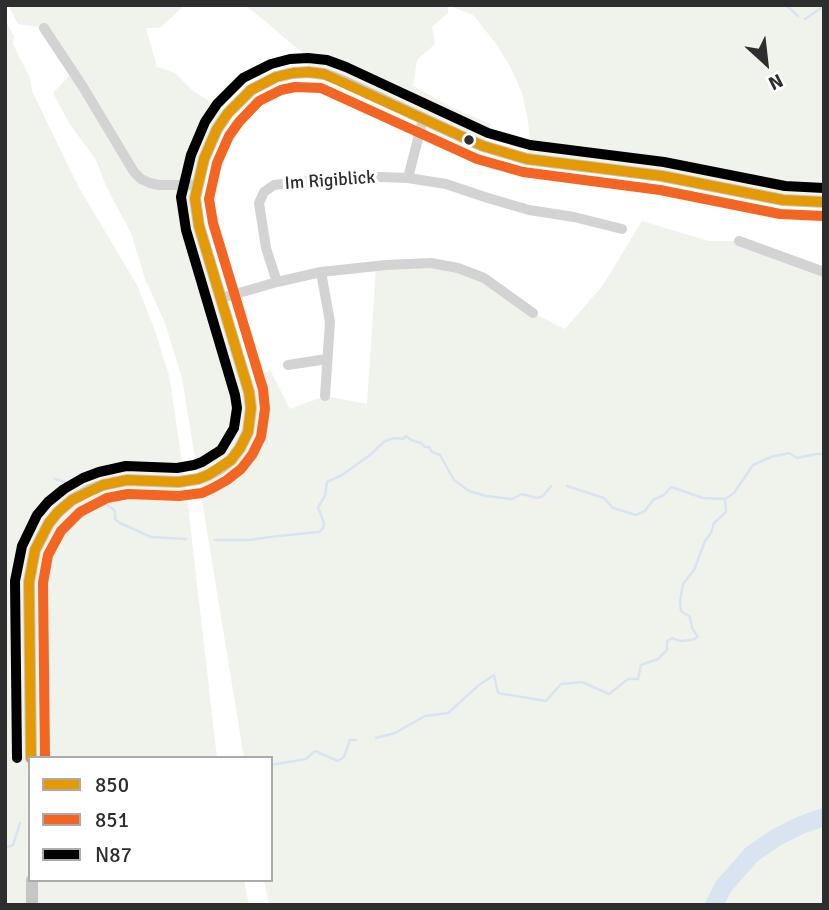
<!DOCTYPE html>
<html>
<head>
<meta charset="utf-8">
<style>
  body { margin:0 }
  #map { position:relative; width:829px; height:910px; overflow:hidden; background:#fff; font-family:Signika,sans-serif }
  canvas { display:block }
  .frame { position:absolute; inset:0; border:7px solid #2e2e2e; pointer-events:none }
  .legend { position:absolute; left:28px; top:756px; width:245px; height:126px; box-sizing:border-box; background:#fff; border:2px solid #ababab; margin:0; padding:9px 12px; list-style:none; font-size:21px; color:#2e2e2e }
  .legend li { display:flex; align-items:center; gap:14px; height:35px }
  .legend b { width:35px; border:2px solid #ababab }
  .north { position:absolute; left:731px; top:28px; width:70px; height:70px; -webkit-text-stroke:5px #fff; paint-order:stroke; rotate:153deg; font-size:19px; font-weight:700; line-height:28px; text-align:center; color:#2e2e2e }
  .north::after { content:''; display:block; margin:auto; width:24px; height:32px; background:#2e2e2e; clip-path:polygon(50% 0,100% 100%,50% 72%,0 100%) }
</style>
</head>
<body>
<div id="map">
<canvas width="829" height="910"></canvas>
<div class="frame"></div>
<ul class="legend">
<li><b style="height:9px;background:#e39a05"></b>850</li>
<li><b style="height:9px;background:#f26522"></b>851</li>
<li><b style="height:9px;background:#000"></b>N87</li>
</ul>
<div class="north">N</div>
</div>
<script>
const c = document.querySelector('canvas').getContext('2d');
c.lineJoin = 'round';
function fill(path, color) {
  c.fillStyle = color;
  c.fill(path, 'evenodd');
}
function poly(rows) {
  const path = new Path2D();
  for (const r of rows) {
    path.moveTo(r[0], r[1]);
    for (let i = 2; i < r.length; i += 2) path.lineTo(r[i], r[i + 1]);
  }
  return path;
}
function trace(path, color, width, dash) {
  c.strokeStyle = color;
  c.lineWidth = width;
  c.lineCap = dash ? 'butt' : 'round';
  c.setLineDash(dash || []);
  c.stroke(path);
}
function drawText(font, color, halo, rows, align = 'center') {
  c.font = font + ' Signika,sans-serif';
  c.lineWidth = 7;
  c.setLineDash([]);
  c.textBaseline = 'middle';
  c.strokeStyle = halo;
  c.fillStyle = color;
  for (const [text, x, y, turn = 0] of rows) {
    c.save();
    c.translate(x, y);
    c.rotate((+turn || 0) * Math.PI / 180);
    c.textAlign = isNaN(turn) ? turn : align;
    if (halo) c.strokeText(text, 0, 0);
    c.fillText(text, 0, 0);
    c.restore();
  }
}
fill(poly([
  [8,5,185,5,160,28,146,28,157,67,175,73,192,90,228,113,195,198,247,383,270,370,290,409,325,396,367,404,376,266,458,268,533,313,565,329,603,285,642,221,709,241,739,241,824,272,824,905,269,905,264,880,271,880,271,758,244,758,182,378,165,323,145,279,131,233,106,186,96,160,69,123,53,93,73,72,44,28,18,24],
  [244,5,824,5,824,201,527,159,530,142,528,121,522,93,511,68,497,45,473,15,448,5,448,13,432,27,435,44,417,60,413,86,451,107,491,124,483,146,308,72,308,58,264,20],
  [5,20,14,36,13,44,30,78,32,91,78,186,137,285,154,328,169,375,186,488,217,758,30,758,30,880,244,880,249,905,5,905]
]), '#eff3ec');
trace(poly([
  [786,5,798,16],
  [805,19,824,6],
  [55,479,68,483],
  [567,486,604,498,613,508,636,515,645,511,653,500,664,495,671,487,703,498,725,499,734,493,753,465,771,457,789,453,797,458,816,454,824,454],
  [100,500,113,509,115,512,115,519,120,523,151,537,186,539],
  [215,540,249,540,278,536,319,532,323,528,324,523,318,507,325,496,327,482,342,475,370,455,385,441,394,438,403,439,406,436,411,440,421,443,425,447,429,447,432,452,440,455,454,480,469,491,486,496,512,499,522,494,537,498,543,496,551,486],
  [376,738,395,733,425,716,448,713,479,685,494,675,498,693,546,701,561,684,582,682,609,694,628,679,638,679,641,665,658,659,667,650,667,641,672,638,680,641,692,640,698,637,692,628,690,617,681,611,680,602,683,584,694,570,705,541,711,533,714,523,726,512,725,499],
  [271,765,306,759,315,751,338,761,344,757,350,740,356,740],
  [5,848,13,845,20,823]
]), '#dae4f0', 2.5);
trace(poly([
  [714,905,723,887,752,854,777,837,801,825,824,817]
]), '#dae4f0', 18);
trace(poly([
  [44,28,83,87,134,172,141,179,150,183,159,185,198,185],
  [408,178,423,119],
  [739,241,824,272],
  [321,272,330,322,325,396],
  [277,282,266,248,259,203,264,192,274,185,353,176,408,178,446,184,488,198,529,210,574,217,622,229],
  [222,298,277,282,321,272,386,265,431,263,458,268,484,278,533,313],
  [288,365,327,359]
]), '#d3d3d3', 10);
trace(poly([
  [31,758,29,582,35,550,49,523,58,512,72,500,90,490,103,485,127,480,178,482,198,479,208,475,219,469,231,460,240,448,248,432,251,408,249,392,199,226,195,198,204,159,217,129,228,113,251,90,276,77,293,73,308,72,324,74,340,80,469,140,483,146,527,159,662,176,783,200,824,202],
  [32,880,32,905]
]), '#c6c6c6', 12);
trace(poly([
  [31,758,29,582,35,550,49,523,58,512,72,500,103,485,127,480,178,482,198,479,208,475,231,460,240,448,248,432,251,408,249,392,199,226,195,198,204,159,217,129,228,113,251,90,276,77,293,73,308,72,324,74,483,146,527,159,662,176,783,200,824,202]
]), '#e39a05', 10);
trace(poly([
  [45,758,43,583,48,555,61,531,80,512,107,498,128,494,179,496,202,493,213,488,227,480,241,469,252,455,261,437,265,409,263,389,213,223,209,199,217,163,229,136,239,122,259,101,281,90,295,87,321,88,477,159,523,172,660,190,780,214,823,216]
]), '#f26522', 10);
trace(poly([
  [17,758,15,581,22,546,37,515,48,502,64,489,83,478,99,472,126,466,177,468,194,465,202,462,221,450,234,428,237,408,235,395,186,230,181,197,191,155,205,122,217,104,243,78,271,64,290,59,308,58,327,60,346,67,488,133,530,145,664,162,785,186,824,188]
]), '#000', 10);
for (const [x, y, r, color] of [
  [469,140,6,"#2e2e2e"]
]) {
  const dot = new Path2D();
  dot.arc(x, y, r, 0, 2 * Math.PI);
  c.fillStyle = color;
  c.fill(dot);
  trace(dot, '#fff', 2.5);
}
drawText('18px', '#2e2e2e', '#fff', [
  ["Im Rigiblick",330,181,-4]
]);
</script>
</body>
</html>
